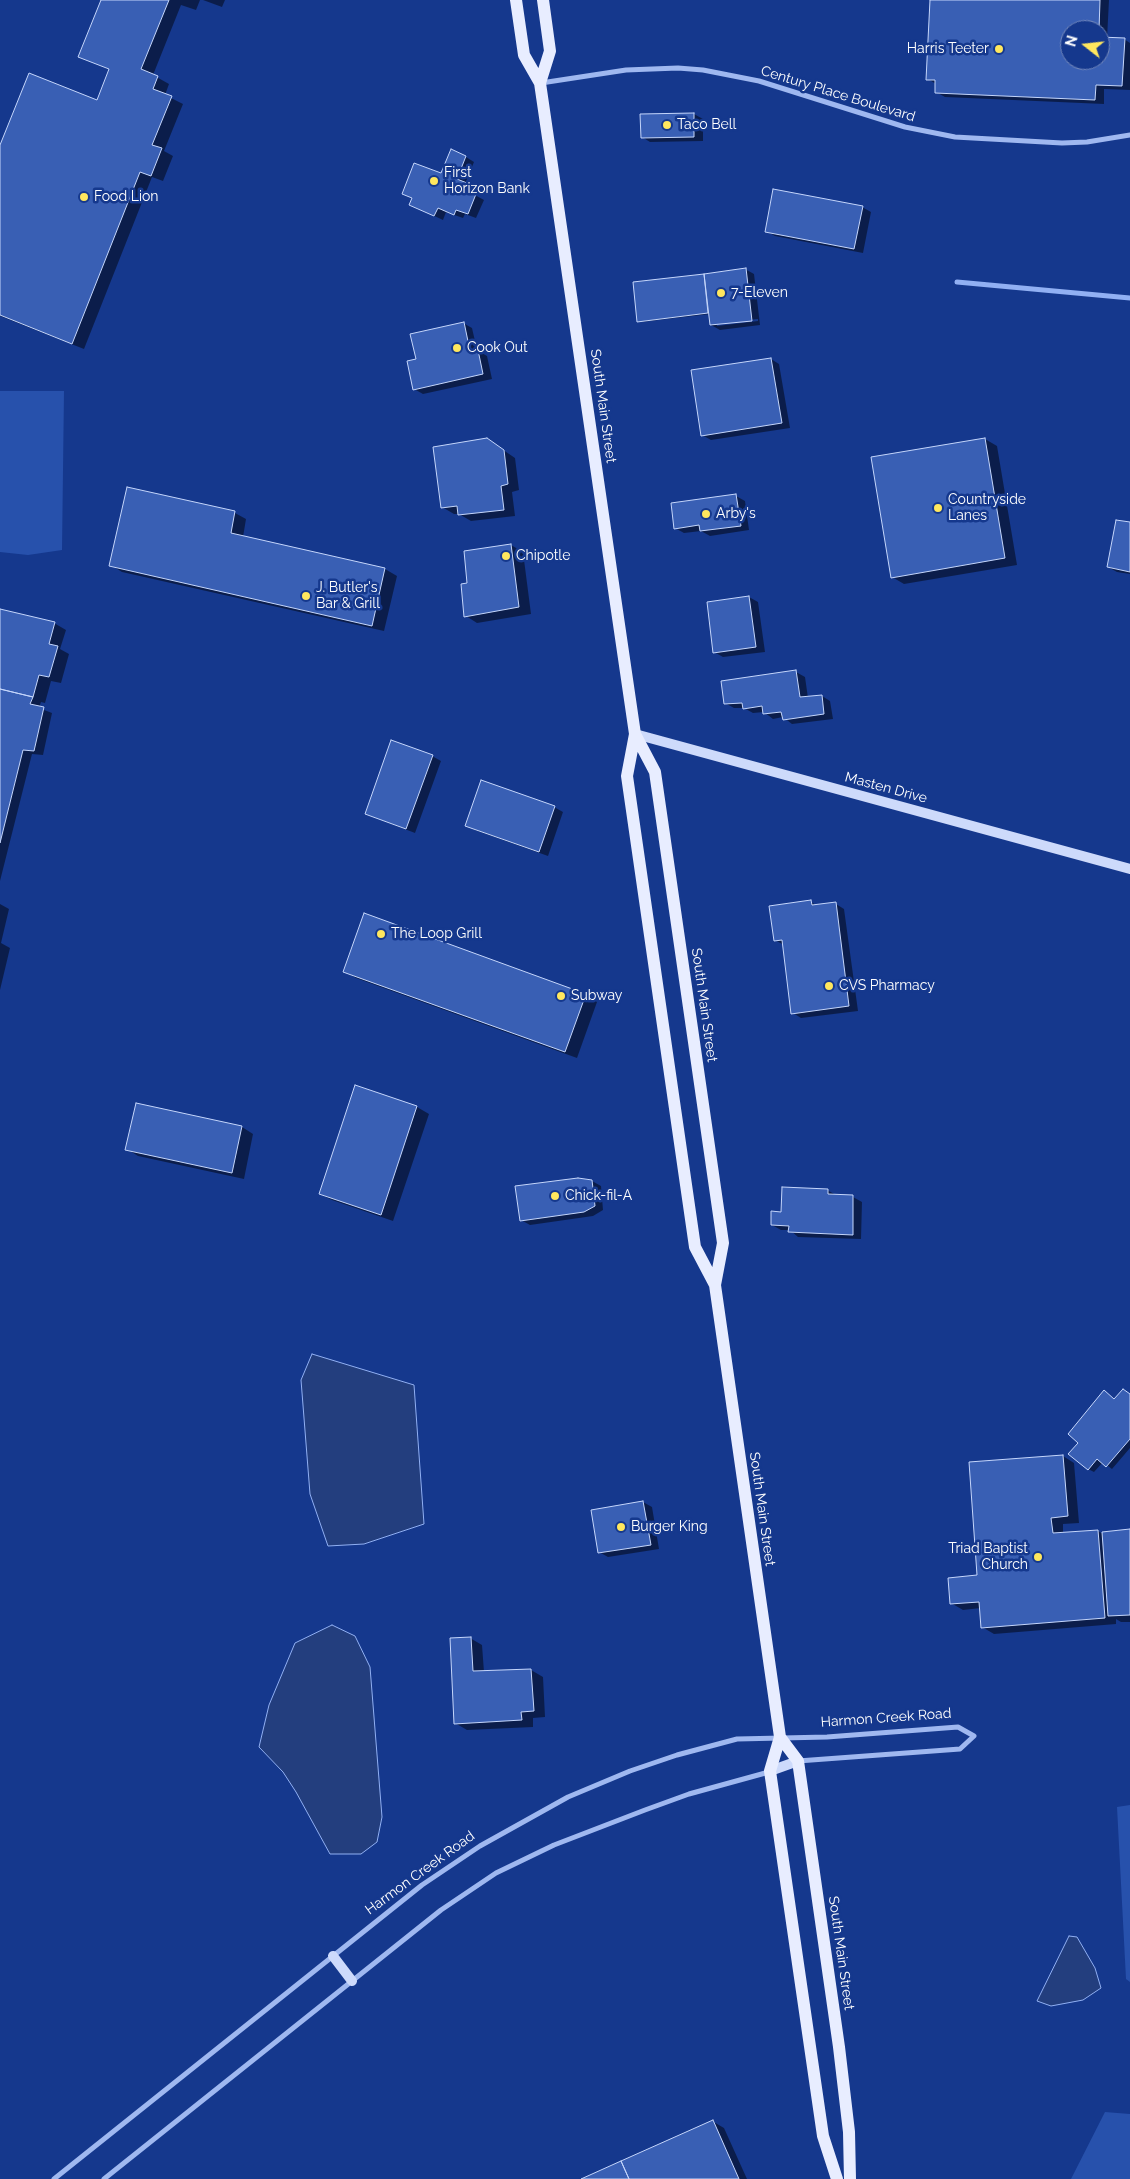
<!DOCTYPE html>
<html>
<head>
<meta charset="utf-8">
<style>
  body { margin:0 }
  #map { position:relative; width:1130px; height:2179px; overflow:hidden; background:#15388d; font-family:Raleway,sans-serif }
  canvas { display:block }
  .north { position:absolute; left:1060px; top:20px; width:50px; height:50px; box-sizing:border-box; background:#15388d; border:1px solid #7388bb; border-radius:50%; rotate:286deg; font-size:14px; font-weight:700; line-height:20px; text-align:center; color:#fff }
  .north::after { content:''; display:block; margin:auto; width:18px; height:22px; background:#ffe75e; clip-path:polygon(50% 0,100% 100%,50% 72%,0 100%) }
</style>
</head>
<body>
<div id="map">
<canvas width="1130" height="2179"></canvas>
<div class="north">N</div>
</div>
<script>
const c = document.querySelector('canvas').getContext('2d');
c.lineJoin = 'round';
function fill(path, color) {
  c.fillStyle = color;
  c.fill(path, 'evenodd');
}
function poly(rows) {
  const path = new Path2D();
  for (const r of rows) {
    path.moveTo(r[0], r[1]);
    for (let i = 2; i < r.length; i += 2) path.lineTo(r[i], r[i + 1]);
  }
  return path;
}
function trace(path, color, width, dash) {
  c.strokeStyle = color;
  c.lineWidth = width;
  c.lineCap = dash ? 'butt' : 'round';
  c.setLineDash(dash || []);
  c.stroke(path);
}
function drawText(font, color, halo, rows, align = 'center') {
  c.font = font + ' Raleway,sans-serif';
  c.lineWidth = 5;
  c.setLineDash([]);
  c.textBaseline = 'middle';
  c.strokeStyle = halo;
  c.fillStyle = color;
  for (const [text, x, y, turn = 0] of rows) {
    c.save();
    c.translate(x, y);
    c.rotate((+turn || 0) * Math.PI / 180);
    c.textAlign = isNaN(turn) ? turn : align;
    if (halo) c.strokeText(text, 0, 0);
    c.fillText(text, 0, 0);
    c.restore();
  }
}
fill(poly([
  [0,391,64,391,62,550,28,555,0,552],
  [1130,1805,1130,1982,1126,1979,1117,1807],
  [1105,2112,1130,2114,1130,2179,1071,2179]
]), '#2751ac');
const water = poly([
  [312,1354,414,1385,424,1524,364,1544,328,1546,310,1494,301,1380,312,1354],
  [332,1625,355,1636,370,1667,382,1817,377,1842,361,1854,330,1854,296,1792,283,1772,259,1747,269,1705,295,1643,332,1625],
  [1069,1936,1077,1937,1095,1968,1101,1988,1083,2000,1051,2006,1037,2001,1069,1936]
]);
fill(water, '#233e7e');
trace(water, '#91b0f3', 1);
fill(poly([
  [102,0,200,0,196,10,181,5,153,75,169,84,165,95,183,104,164,151,173,156,163,181,152,177,84,349,0,316,0,149,98,102,110,70,80,56],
  [203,0,225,0,222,7],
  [939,0,1109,0,1107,39,1124,39,1130,43,1130,90,1104,89,1104,104,945,97,936,92,936,84,928,79],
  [1070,30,1100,30,1100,60,1070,60],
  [694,114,703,119,703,141,650,142,642,137],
  [466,157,474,162,465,184,475,189,473,194,484,200,476,218,465,214,463,218,446,212,443,220,411,205,413,199,404,193,442,175],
  [862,207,871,212,863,253,775,236,766,231],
  [745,269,754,274,760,325,720,330,711,325,710,314,641,322,638,321,704,275],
  [758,319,758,321,717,326,717,323],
  [463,323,472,328,477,350,487,356,492,379,423,394,414,389,418,360],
  [771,359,779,364,790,428,711,440,702,435],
  [487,439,515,458,519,490,512,492,515,516,471,521,459,514,454,514,442,507],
  [985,439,997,446,1017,565,904,584,892,577],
  [736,496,745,501,749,530,710,536,701,531,684,533,675,528],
  [235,513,246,519,243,537,385,569,397,576,384,631,122,572,111,565],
  [1130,524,1130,574,1117,572,1108,567],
  [511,545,523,552,531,614,477,623,466,616],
  [749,597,758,602,765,652,723,657,714,652,708,603],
  [0,610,54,623,66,630,60,649,69,654,61,683,51,681,45,703,41,702,39,708,52,713,43,755,32,754,0,881],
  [796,672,805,677,808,698,822,696,830,701,833,719,792,724,783,717,773,719,764,712,753,713,744,708,734,708,725,703],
  [432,756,441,761,415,833,366,814],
  [554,807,563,812,548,856,475,830,467,825],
  [811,902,818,906,836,904,844,909,858,1011,801,1018,793,1013,784,945,775,940],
  [0,904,9,909,1,943,10,948,0,990],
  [344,971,585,995,597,1002,577,1058,356,978],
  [356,1087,417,1107,429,1114,393,1221,332,1200,320,1194],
  [137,1104,242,1127,253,1134,244,1179,138,1156,127,1149],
  [592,1181,601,1186,603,1210,593,1216,530,1225,521,1220],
  [827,1190,836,1195,853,1197,862,1202,861,1239,798,1237,790,1230,781,1230,772,1225,782,1213],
  [1105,1392,1115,1400,1130,1394,1130,1448,1112,1469,1103,1462,1094,1472,1088,1469,1080,1443],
  [1063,1456,1074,1463,1079,1523,1063,1524,1063,1534,1098,1531,1103,1534,1130,1531,1130,1622,1121,1622,1116,1619,1116,1624,994,1634,982,1627,981,1608,963,1610,951,1603,978,1577],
  [643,1502,652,1507,659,1549,608,1557,599,1552],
  [470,1638,482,1645,484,1672,531,1670,543,1677,545,1717,533,1718,533,1727,467,1730,455,1723],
  [712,2121,724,2128,747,2179,584,2179]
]), '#0007');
trace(poly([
  [957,282,1130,298]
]), '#91b0f3', 5);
const building = poly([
  [101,0,169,0,141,69,158,76,153,89,172,96,152,145,162,148,151,176,140,172,72,344,0,315,0,145,29,73,97,100,109,69,78,57,101,0],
  [930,0,1100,0,1099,30,1070,30,1070,60,1100,60,1100,37,1125,38,1122,86,1096,85,1095,100,935,93,935,80,926,80,930,0],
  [694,113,694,137,641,138,640,114,694,113],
  [451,149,466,156,457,179,467,183,464,190,476,194,468,214,456,210,454,215,438,208,434,216,409,205,412,198,402,194,414,163,441,173,451,149],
  [773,189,863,206,854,249,765,232,773,189],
  [746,268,752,321,710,325,704,274,746,268],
  [704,274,708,313,637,322,633,282,704,274],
  [464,322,470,351,478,350,483,374,413,390,407,361,416,359,410,334,464,322],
  [771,358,782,423,701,436,691,370,771,358],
  [487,438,504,450,508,484,501,486,504,510,458,515,457,506,441,508,433,447,487,438],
  [985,438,1005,558,891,578,871,457,985,438],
  [127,487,235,511,231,533,385,568,372,626,109,566,127,487],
  [736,494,741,526,700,531,699,525,674,529,671,503,736,494],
  [1116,520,1130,522,1130,572,1107,567,1116,520],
  [511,544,519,607,464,617,461,584,467,583,464,551,511,544],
  [749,596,756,647,713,653,707,602,749,596],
  [0,609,55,622,49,644,58,646,49,677,39,675,33,697,0,689,0,609],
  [796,670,800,697,822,695,824,714,783,720,781,712,763,714,762,706,743,709,742,703,724,704,721,681,796,670],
  [0,689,33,697,30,704,44,707,34,751,23,750,0,843,0,689],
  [391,740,433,755,406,829,365,814,391,740],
  [481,780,555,806,539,852,465,826,481,780],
  [811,900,812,905,836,902,849,1006,791,1014,782,940,774,941,769,906,811,900],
  [364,913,586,994,565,1052,343,972,364,913],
  [355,1085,417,1106,381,1215,319,1194,355,1085],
  [136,1103,242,1126,232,1173,125,1150,136,1103],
  [578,1178,592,1180,595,1206,584,1212,520,1221,515,1186,578,1178],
  [782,1187,828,1189,828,1194,853,1195,853,1235,788,1232,789,1226,771,1225,771,1211,781,1212,782,1187],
  [1123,1389,1130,1394,1130,1439,1106,1467,1097,1459,1088,1470,1068,1454,1078,1443,1068,1434,1104,1390,1114,1399,1123,1389],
  [1063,1455,1068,1516,1051,1518,1053,1533,1098,1530,1105,1618,981,1628,979,1602,950,1604,948,1578,977,1575,969,1462,1063,1455],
  [643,1501,651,1545,598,1553,591,1510,643,1501],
  [1130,1529,1130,1615,1108,1616,1102,1532,1130,1529],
  [471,1637,473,1671,531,1669,534,1711,521,1712,522,1720,454,1724,450,1638,471,1637],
  [713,2120,739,2179,629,2179,621,2161,713,2120],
  [621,2161,629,2179,581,2179,621,2161]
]);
fill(building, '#395fb4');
trace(building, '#c5d6fb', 1);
trace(poly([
  [541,83,626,70,678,68,703,70,759,81,905,127,955,137,1062,143,1087,142,1130,135],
  [54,2179,422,1885,480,1846,568,1797,630,1771,677,1755,737,1739,827,1737,958,1727,974,1736,960,1749,798,1761],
  [104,2179,441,1910,496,1873,554,1845,645,1810,689,1794,769,1772]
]), '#9fb8f0', 5);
trace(poly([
  [635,734,1130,869],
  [770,1771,798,1761],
  [333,1956,352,1981]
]), '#cddafb', 10);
trace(poly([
  [516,0,524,55,540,83,635,734,627,776,695,1247,715,1285,780,1737,770,1771,823,2136,837,2179],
  [540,83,550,51,543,0],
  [635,734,655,772,723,1243,715,1285],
  [780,1737,798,1761,839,2047,849,2132,850,2179]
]), '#e8edff', 12);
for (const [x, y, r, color] of [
  [999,49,5,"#ffe75e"],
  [667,125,5,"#ffe75e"],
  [434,181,5,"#ffe75e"],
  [84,197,5,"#ffe75e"],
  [721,293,5,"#ffe75e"],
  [457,348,5,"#ffe75e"],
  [938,508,5,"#ffe75e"],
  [706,514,5,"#ffe75e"],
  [506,556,5,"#ffe75e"],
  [306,596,5,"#ffe75e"],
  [381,934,5,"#ffe75e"],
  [829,986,5,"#ffe75e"],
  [561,996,5,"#ffe75e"],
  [555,1196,5,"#ffe75e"],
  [621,1527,5,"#ffe75e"],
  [1038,1557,5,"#ffe75e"]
]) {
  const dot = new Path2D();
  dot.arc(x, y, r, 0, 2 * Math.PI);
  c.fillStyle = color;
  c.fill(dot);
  trace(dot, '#15388d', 2);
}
drawText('14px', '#fff', '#15388d', [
  ["Harris Teeter",989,49,"right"],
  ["Taco Bell",677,125],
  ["First",444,173],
  ["Horizon Bank",444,189],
  ["Food Lion",94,197],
  ["7-Eleven",731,293],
  ["Cook Out",467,348],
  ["Countryside",948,500],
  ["Lanes",948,516],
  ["Arby's",716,514],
  ["Chipotle",516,556],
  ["J. Butler's",316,588],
  ["Bar & Grill",316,604],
  ["The Loop Grill",391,934],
  ["CVS Pharmacy",839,986],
  ["Subway",571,996],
  ["Chick-fil-A",565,1196],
  ["Burger King",631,1527],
  ["Triad Baptist",1028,1549,"right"],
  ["Church",1028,1565,"right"]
], 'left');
drawText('14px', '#fff', '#15388d', [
  ["Century Place Boulevard",838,94,17],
  ["South Main Street",603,406,82],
  ["Masten Drive",886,788,15],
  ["South Main Street",704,1005,82],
  ["South Main Street",762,1509,82],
  ["Harmon Creek Road",886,1718,-4],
  ["Harmon Creek Road",420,1873,-36],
  ["South Main Street",841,1953,82]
]);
</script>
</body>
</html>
